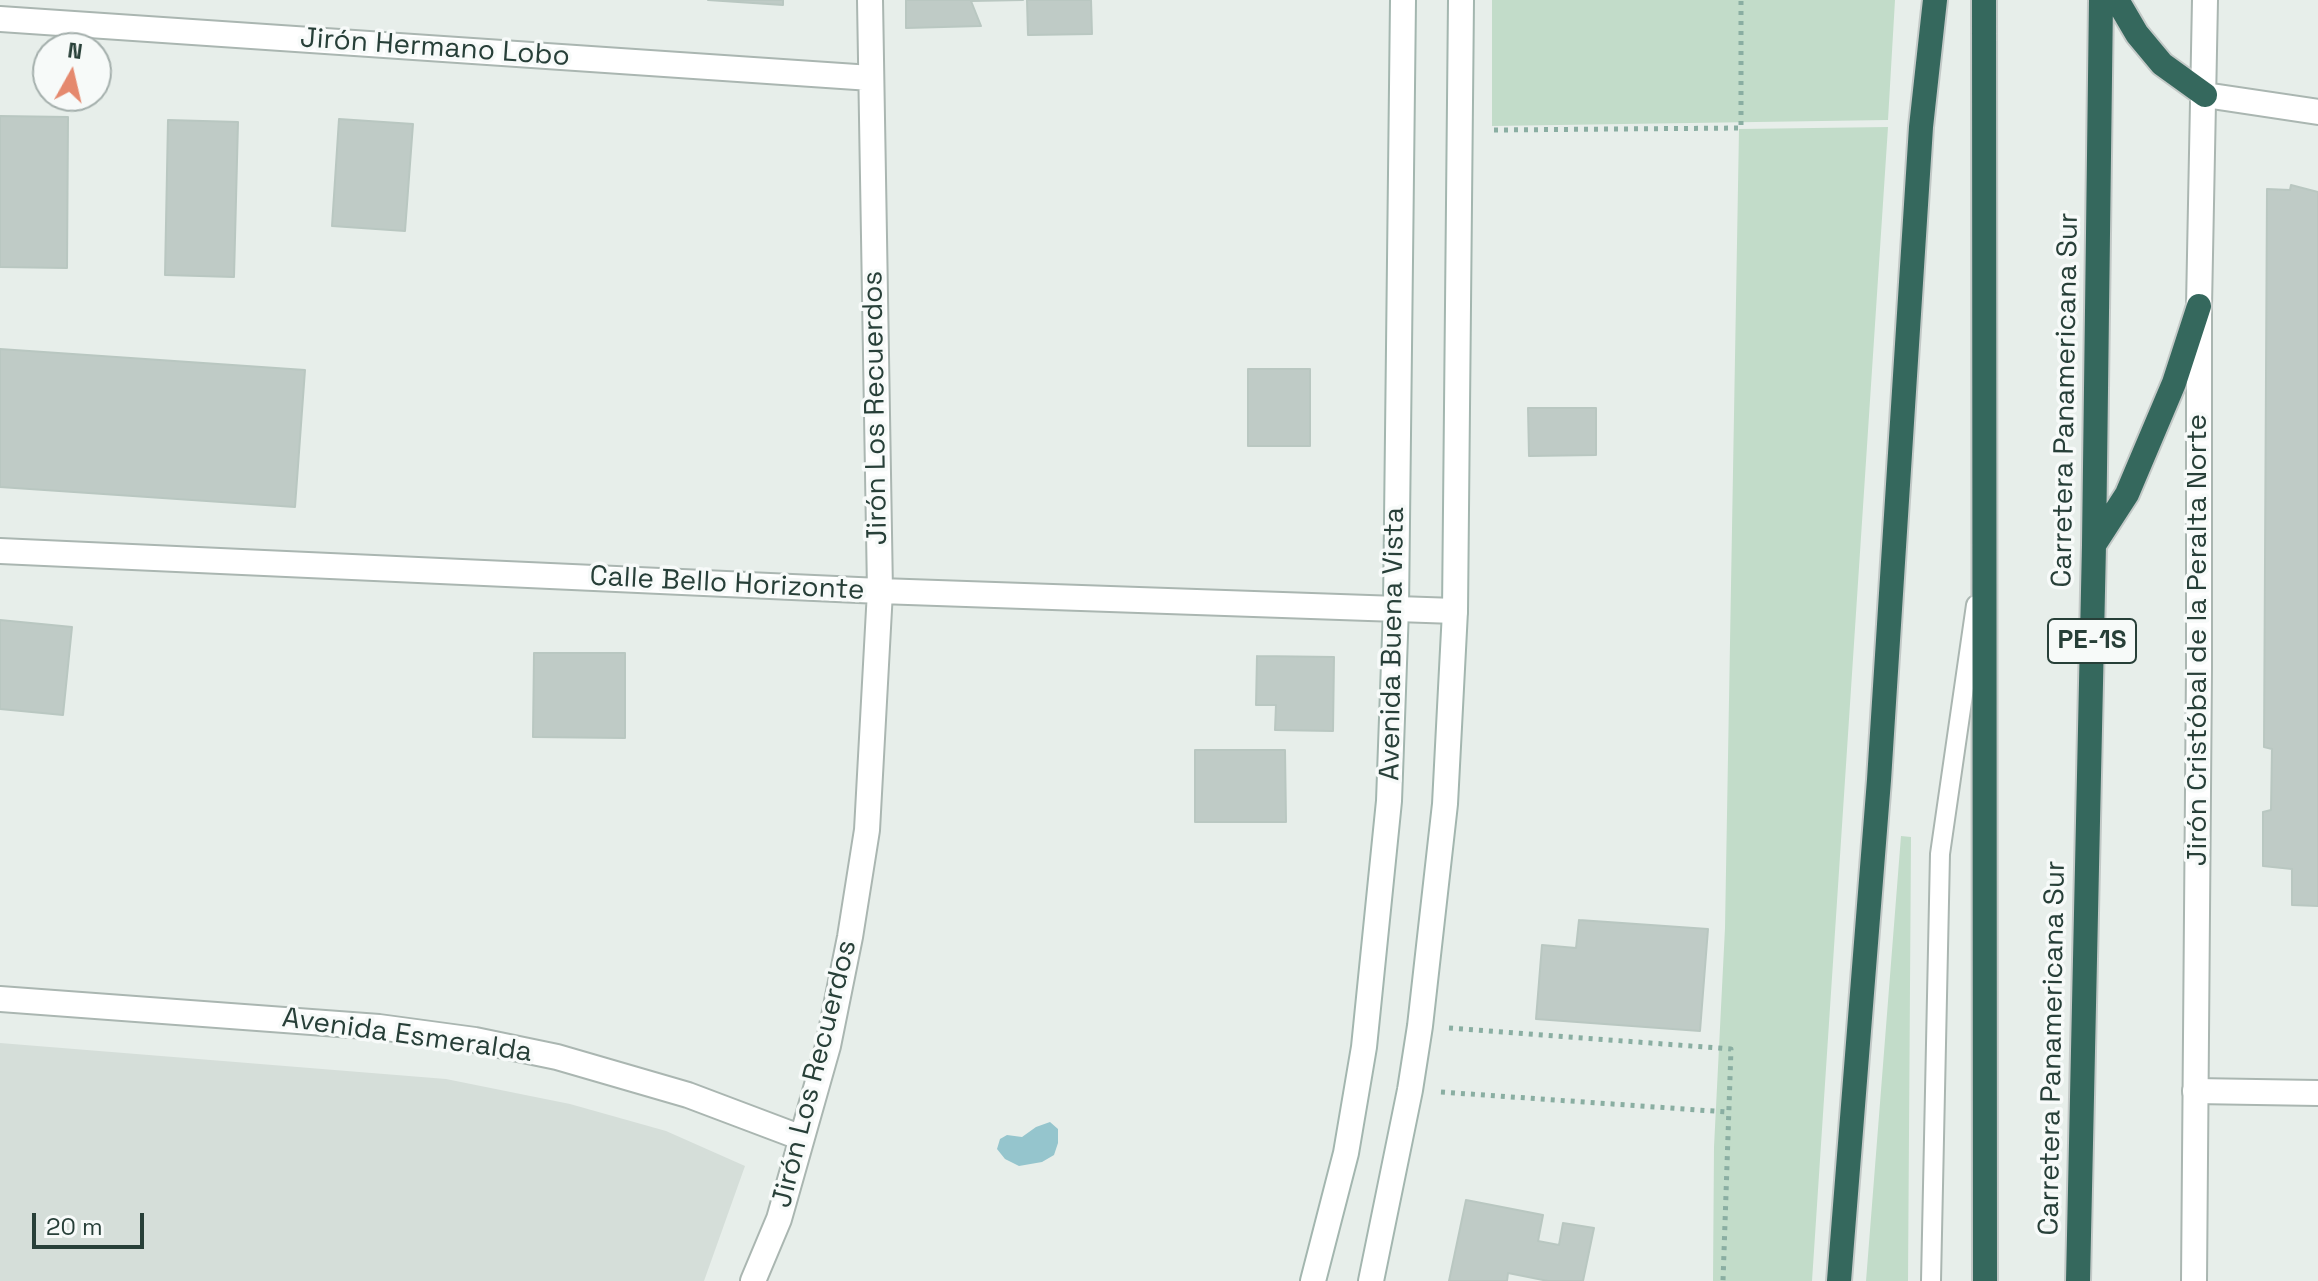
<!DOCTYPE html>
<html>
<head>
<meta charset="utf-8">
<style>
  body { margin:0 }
  #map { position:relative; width:2318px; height:1281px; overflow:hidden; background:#e7eeea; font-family:"Space Grotesk",sans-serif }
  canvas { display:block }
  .north { position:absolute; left:32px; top:32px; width:80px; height:80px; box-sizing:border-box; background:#f7faf9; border:2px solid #a4afac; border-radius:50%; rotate:8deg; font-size:22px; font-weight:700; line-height:32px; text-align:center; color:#273f38 }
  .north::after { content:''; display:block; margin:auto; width:28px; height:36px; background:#e5896e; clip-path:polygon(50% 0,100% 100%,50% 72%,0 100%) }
  .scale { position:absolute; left:32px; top:1213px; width:112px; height:36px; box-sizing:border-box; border:4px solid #273f38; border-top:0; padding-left:10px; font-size:24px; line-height:28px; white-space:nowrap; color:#273f38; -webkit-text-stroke:6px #f7faf9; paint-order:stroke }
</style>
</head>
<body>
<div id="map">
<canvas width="2318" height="1281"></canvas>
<div class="north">N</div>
<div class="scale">20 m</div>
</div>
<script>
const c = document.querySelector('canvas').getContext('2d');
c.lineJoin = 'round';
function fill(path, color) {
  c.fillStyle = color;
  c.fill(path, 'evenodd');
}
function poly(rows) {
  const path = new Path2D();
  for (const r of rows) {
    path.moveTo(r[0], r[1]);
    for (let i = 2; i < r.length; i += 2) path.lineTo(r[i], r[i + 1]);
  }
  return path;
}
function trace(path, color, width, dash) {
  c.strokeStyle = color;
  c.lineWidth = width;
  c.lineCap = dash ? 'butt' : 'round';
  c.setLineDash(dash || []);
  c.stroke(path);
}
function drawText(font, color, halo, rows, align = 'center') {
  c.font = font + ' "Space Grotesk",sans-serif';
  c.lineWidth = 7;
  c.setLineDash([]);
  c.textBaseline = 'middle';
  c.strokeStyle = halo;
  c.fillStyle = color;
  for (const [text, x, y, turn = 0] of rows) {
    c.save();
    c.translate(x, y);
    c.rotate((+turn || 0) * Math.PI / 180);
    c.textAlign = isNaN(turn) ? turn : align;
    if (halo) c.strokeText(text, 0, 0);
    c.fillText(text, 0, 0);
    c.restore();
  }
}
fill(poly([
  [0,1043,446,1079,570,1104,666,1131,745,1166,704,1281,0,1281]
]), '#d5ded9');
fill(poly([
  [1492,0,1895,0,1888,120,1492,126],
  [1888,127,1812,1281,1713,1281,1714,1147,1725,928,1739,129],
  [1901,836,1911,837,1908,1281,1866,1281]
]), '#c2dcc9');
fill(poly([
  [1050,1122,1058,1129,1058,1143,1054,1155,1042,1162,1019,1166,1005,1159,997,1149,1000,1139,1007,1135,1022,1137,1036,1127]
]), '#95c5cd');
const building = poly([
  [708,0,783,0,783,5,708,0],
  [906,0,1023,0,971,1,981,26,906,28,906,0],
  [1027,0,1091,0,1092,34,1028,35,1027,0],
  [0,116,68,117,67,268,0,267,0,116],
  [339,119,413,124,405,231,332,226,339,119],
  [168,120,238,122,234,277,165,275,168,120],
  [2291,185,2318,192,2318,906,2292,905,2292,869,2263,866,2263,812,2271,810,2272,749,2264,747,2267,189,2290,190,2291,185],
  [0,349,305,370,295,507,0,487,0,349],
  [1248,369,1310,369,1310,446,1248,446,1248,369],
  [1528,408,1596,408,1596,455,1529,456,1528,408],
  [0,620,72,627,63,715,0,709,0,620],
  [534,653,625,653,625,738,533,737,534,653],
  [1257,656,1334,657,1333,731,1275,730,1276,705,1256,705,1257,656],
  [1195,750,1285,750,1286,822,1195,822,1195,750],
  [1579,920,1708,929,1700,1031,1536,1019,1542,945,1576,948,1579,920],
  [1466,1200,1543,1215,1538,1241,1559,1245,1563,1223,1594,1228,1583,1281,1548,1281,1508,1273,1507,1281,1449,1281,1466,1200]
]);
fill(building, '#bfcbc6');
trace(building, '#b9c7c1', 2);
const service = poly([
  [1931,1281,1940,854,1976,605]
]);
const pedestrian = poly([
  [2195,1091,2318,1093]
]);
const minor = poly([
  [0,19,871,78],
  [2205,95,2318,112],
  [0,551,880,591,1455,611],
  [0,999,379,1027,475,1040,557,1057,688,1095,802,1138],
  [753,1281,779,1219,828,1046,850,937,867,830,880,591,870,0]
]);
const tertiary = poly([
  [2194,1281,2199,668,2199,306,2205,0]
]);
const secondary = poly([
  [1313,1281,1346,1153,1364,1047,1389,801,1396,608,1403,0],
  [1371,1281,1410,1090,1420,1026,1445,804,1455,611,1461,0]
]);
const motorway = poly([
  [1984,0,1985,1281],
  [2117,0,2137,34,2162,64,2205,95],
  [2094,545,2127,494,2174,383,2199,306],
  [1839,1281,1879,780,1921,127,1935,0],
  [2078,1281,2094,545,2101,0]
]);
trace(service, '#aab6b1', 22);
trace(pedestrian, '#aab6b1', 28);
trace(minor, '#aab6b1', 28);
trace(tertiary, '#aab6b1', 28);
trace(secondary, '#a3b6af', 28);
trace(motorway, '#c3c9c7', 28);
trace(poly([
  [1494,130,1741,128,1741,0],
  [1449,1028,1731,1049,1723,1281],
  [1441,1092,1727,1112]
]), '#8aaea2', 5, [4, 6]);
trace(service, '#fff', 18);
trace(pedestrian, '#fff', 24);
trace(minor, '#fff', 24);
trace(tertiary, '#fff', 24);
trace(secondary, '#fff', 24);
trace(motorway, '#35685d', 24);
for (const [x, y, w] of [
  [2092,641,88]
]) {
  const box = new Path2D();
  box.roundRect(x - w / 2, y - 22, w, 44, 6);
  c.fillStyle = '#f7faf9';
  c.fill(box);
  trace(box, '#273f38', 2);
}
drawText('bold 26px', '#273f38', null, [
  ["PE-1S",2092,641]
]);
drawText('28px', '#273f38', '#f7faf9', [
  ["Jirón Hermano Lobo",435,48,4],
  ["Carretera Panamericana Sur",2066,400,-89],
  ["Jirón Los Recuerdos",876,408,-91],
  ["Calle Bello Horizonte",727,584,3],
  ["Jirón Cristóbal de la Peralta Norte",2198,640,-90],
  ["Avenida Buena Vista",1393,644,-89],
  ["Avenida Esmeralda",407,1036,8],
  ["Carretera Panamericana Sur",2053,1048,-89],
  ["Jirón Los Recuerdos",815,1074,-76]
]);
</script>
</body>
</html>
